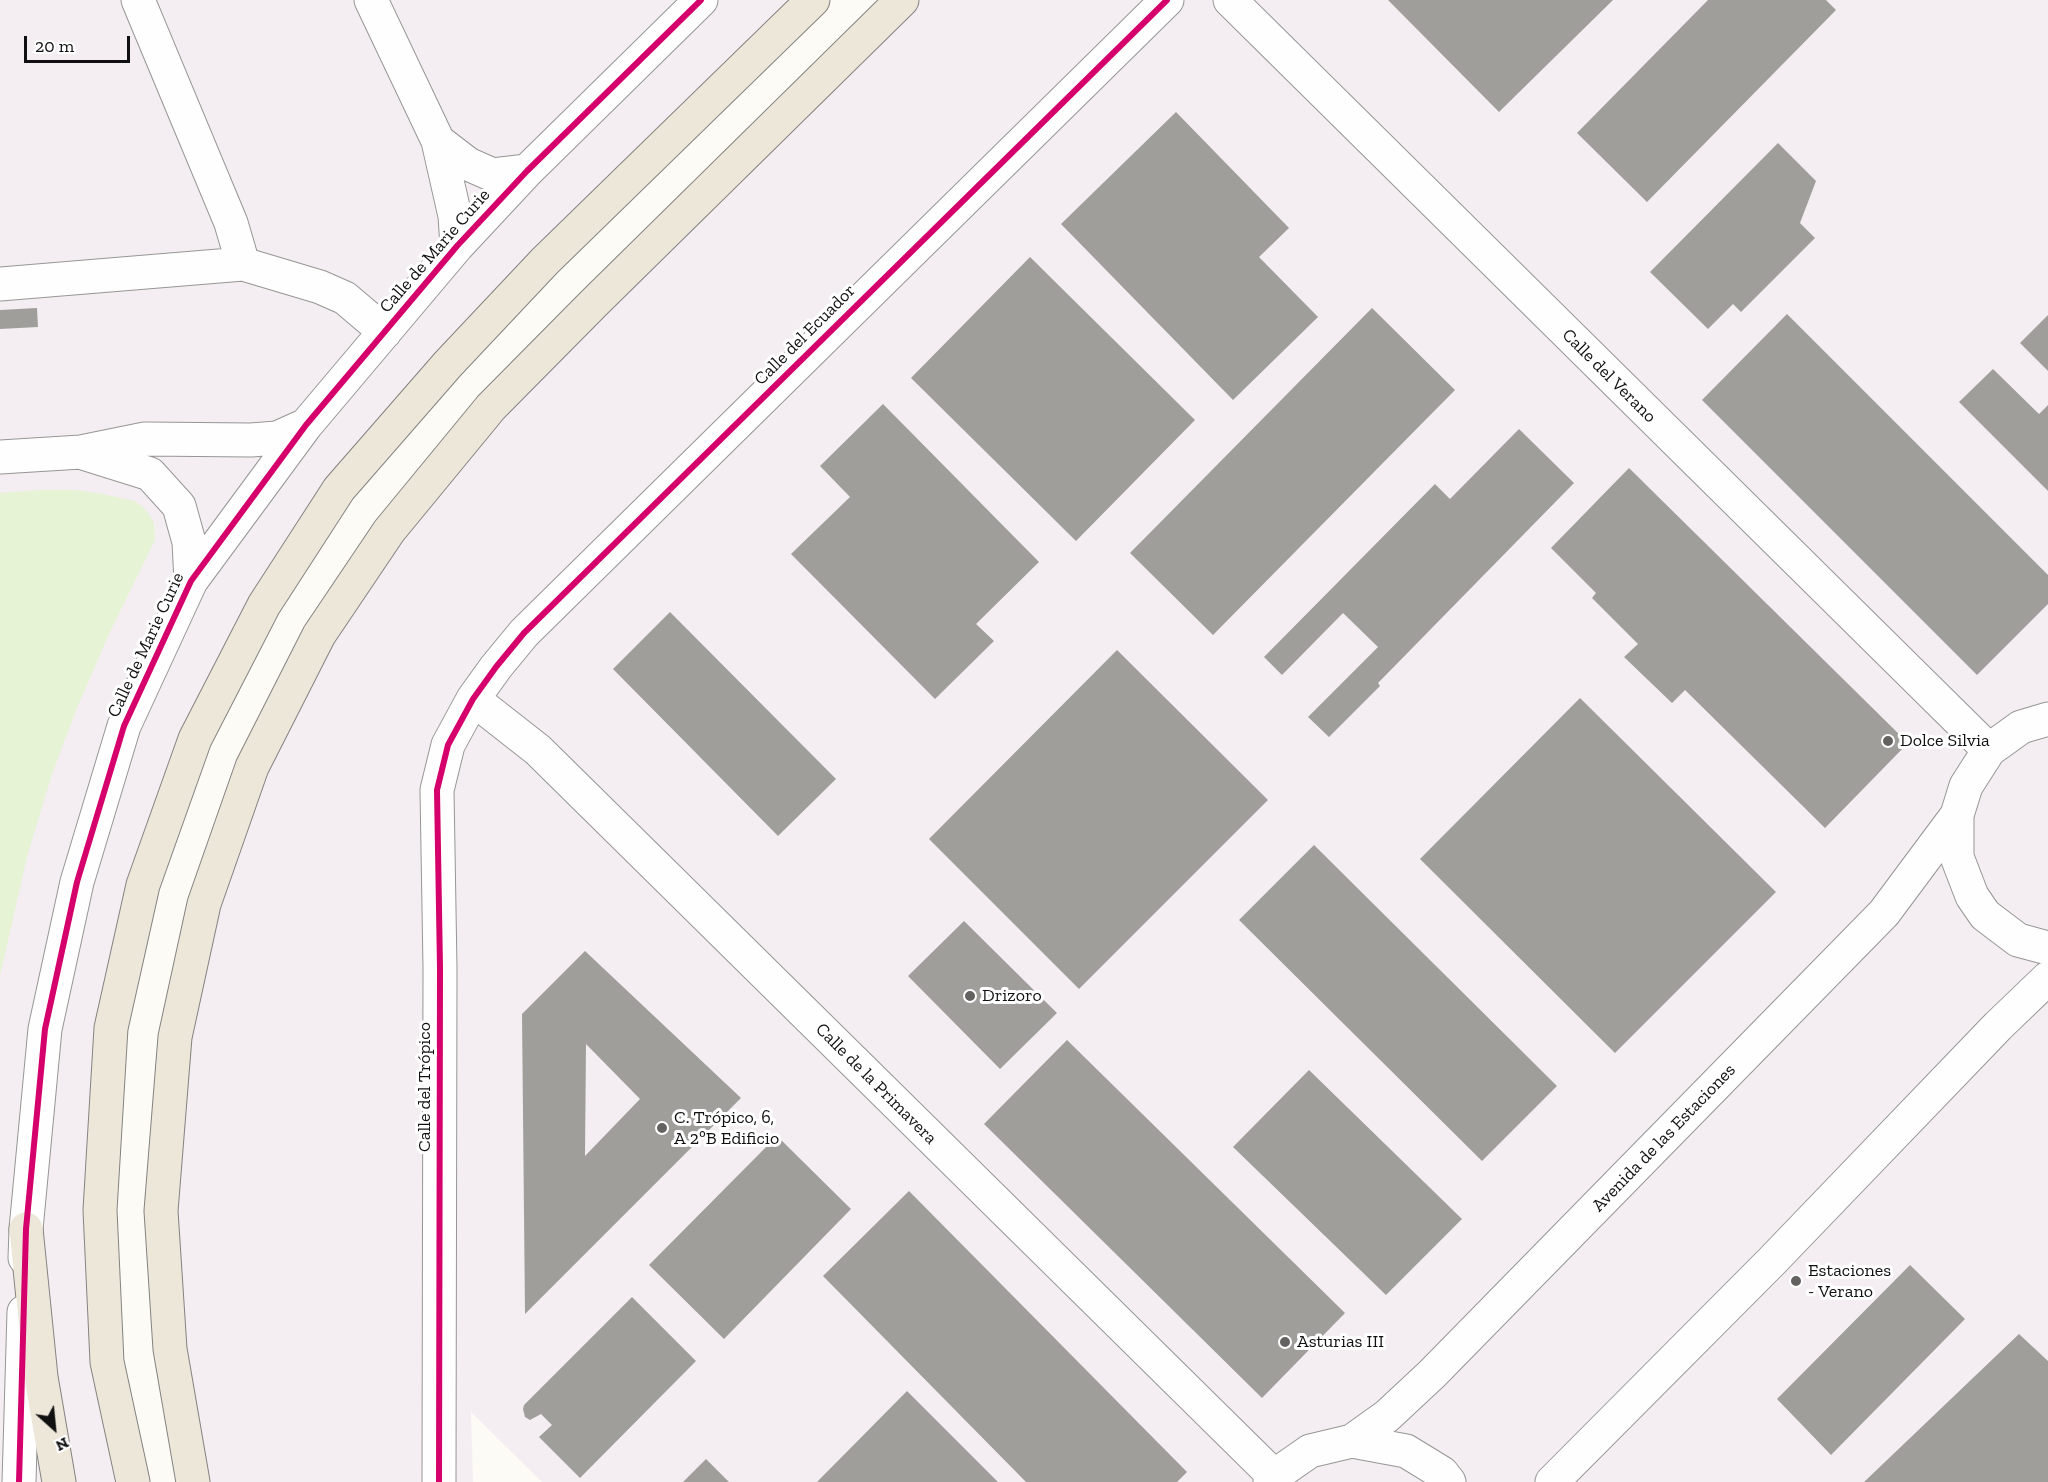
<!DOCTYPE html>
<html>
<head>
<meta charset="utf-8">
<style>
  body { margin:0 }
  #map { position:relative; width:2048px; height:1482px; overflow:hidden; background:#fcfbf6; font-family:"Zilla Slab",serif }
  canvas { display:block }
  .north { position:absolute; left:24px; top:1398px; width:60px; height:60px; -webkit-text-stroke:4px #fff; paint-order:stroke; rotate:153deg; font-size:16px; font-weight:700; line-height:24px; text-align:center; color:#101010 }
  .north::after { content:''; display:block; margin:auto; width:21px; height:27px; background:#101010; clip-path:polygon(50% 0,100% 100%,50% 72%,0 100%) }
  .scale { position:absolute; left:24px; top:36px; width:106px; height:27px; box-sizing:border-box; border:3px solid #101010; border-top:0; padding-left:8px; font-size:18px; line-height:21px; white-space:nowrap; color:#101010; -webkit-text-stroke:4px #fff; paint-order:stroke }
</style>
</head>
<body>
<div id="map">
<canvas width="2048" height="1482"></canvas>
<div class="north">N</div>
<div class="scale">20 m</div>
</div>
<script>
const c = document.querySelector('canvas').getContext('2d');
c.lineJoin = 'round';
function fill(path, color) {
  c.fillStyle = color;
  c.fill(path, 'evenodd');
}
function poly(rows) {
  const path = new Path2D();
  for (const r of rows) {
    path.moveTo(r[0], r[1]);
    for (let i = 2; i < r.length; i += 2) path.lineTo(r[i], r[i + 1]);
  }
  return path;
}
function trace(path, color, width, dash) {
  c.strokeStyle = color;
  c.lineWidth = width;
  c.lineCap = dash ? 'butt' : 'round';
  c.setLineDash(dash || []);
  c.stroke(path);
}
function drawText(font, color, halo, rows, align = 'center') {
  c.font = font + ' "Zilla Slab",serif';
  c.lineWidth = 6;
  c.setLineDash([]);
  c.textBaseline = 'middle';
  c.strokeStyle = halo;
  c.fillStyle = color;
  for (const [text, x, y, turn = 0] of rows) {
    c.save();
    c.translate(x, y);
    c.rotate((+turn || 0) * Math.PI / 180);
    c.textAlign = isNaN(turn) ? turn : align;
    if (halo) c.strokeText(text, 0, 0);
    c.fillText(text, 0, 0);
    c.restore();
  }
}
fill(poly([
  [0,0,813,0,546,261,263,605,143,885,100,1210,133,1482,0,1482],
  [902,0,2048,0,2048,1482,542,1482,471,1412,473,1482,193,1482,170,1349,175,1037,252,767,389,531]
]), '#f4eef2');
fill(poly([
  [38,490,76,490,103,494,135,501,147,511,154,523,155,540,110,632,77,708,52,774,27,857,0,976,0,493]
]), '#e7f3d5');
fill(poly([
  [1388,0,1613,0,1499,112],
  [1708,0,1826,0,1836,10,1647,202,1577,133],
  [1176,112,1289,228,1259,257,1318,317,1233,400,1061,224],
  [1778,143,1816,181,1800,223,1815,238,1741,312,1733,304,1708,329,1650,272],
  [1030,257,1195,420,1076,541,911,378],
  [37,308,38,327,0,329,0,310],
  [1372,308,1455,390,1213,635,1130,553],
  [1787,314,2048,575,2048,604,1977,675,1702,400],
  [2048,315,2048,371,2020,343],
  [1993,369,2039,414,2048,405,2048,491,1959,402],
  [883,404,1039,562,976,624,994,641,935,699,791,554,850,497,820,466],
  [1519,429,1574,483,1378,683,1380,686,1329,737,1308,717,1378,647,1343,613,1282,675,1264,657,1435,484,1450,499],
  [1629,468,1908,743,1825,828,1685,690,1672,703,1624,657,1638,644,1592,598,1596,593,1551,548],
  [670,612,836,779,778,836,613,669],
  [1117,650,1268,800,1079,989,929,839],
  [1580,698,1776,892,1615,1053,1420,859],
  [1314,845,1557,1086,1482,1161,1239,920],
  [964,921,1057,1013,1000,1069,908,976],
  [585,951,741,1098,525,1314,522,1014],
  [586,1044,640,1099,585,1156],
  [1067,1040,1345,1313,1262,1398,984,1124],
  [1309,1070,1462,1219,1386,1295,1233,1147],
  [777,1136,851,1209,724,1339,649,1265],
  [909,1191,1187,1472,1177,1482,1026,1482,823,1276],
  [1910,1265,1965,1319,1831,1455,1777,1399],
  [632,1297,696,1361,580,1478,539,1437,552,1425,541,1414,530,1420,525,1417,523,1409,524,1405],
  [2019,1334,2048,1361,2048,1482,1864,1482],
  [907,1391,998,1482,817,1482],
  [706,1459,729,1482,683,1482]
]), '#a09e9b');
const minor = poly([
  [138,0,231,223,243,264],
  [371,0,438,141,455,216,457,246],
  [1230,0,1989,750],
  [438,141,468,164,493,175,527,171],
  [0,284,243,264,320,287,345,298,385,332],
  [83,453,150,474,179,506,189,542,191,581],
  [0,457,81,452,145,439,251,440,277,438,306,425],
  [473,699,538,750,1274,1476],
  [2048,719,2021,727,1989,750,1966,786,1957,815,1957,857,1972,896,1985,915,2018,940,2048,948],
  [25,1258,26,1229,45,1029,77,882,124,726,191,581,306,425,457,246,527,171,701,0],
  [1352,1441,1387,1416,1432,1374,1884,913,1957,815],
  [19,1482,24,1312],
  [439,1482,440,968,437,790,448,745,473,699,496,667,524,633,1167,0],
  [1270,1482,1274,1476,1310,1451,1352,1441,1406,1451,1442,1473,1449,1482],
  [1552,1482,1772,1261,1998,1026,2048,978]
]);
const major = poly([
  [26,1229,41,1377,59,1482],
  [133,1482,107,1362,100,1210,111,1028,143,885,195,739,264,605,339,489,448,364,545,261,813,0],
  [193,1482,170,1349,161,1211,175,1037,204,904,252,767,319,635,389,531,491,407,594,303,902,0]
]);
trace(minor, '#969694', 35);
trace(major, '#848381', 35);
trace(minor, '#fffefe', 33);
trace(major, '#ede7da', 33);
trace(poly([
  [19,1482,26,1229,45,1029,77,882,124,726,191,581,306,425,457,246,527,171,701,0],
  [439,1482,440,968,437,790,448,745,473,699,496,667,524,633,1167,0]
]), '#d6006c', 6);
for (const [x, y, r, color] of [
  [1888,741,6,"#636260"],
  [970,996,6,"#636260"],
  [662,1128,6,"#636260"],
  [1796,1281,6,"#636260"],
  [1285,1342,6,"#636260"]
]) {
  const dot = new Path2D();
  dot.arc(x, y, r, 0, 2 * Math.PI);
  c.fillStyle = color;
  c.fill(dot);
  trace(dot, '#fff', 2);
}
drawText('18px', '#101010', '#fff', [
  ["Calle de Marie Curie",435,251,-49],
  ["Calle del Ecuador",805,335,-45],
  ["Calle del Verano",1609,376,45],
  ["Calle de Marie Curie",146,645,-65],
  ["Calle de la Primavera",876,1084,45],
  ["Calle del Trópico",425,1087,-90],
  ["Avenida de las Estaciones",1664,1138,-46]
]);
drawText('18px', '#101010', '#fff', [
  ["Dolce Silvia",1900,741],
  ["Drizoro",982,996],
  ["C. Trópico, 6,",674,1118],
  ["A 2ºB Edificio",674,1139],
  ["Estaciones",1808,1271],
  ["- Verano",1808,1292],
  ["Asturias III",1297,1342]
], 'left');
</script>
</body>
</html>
